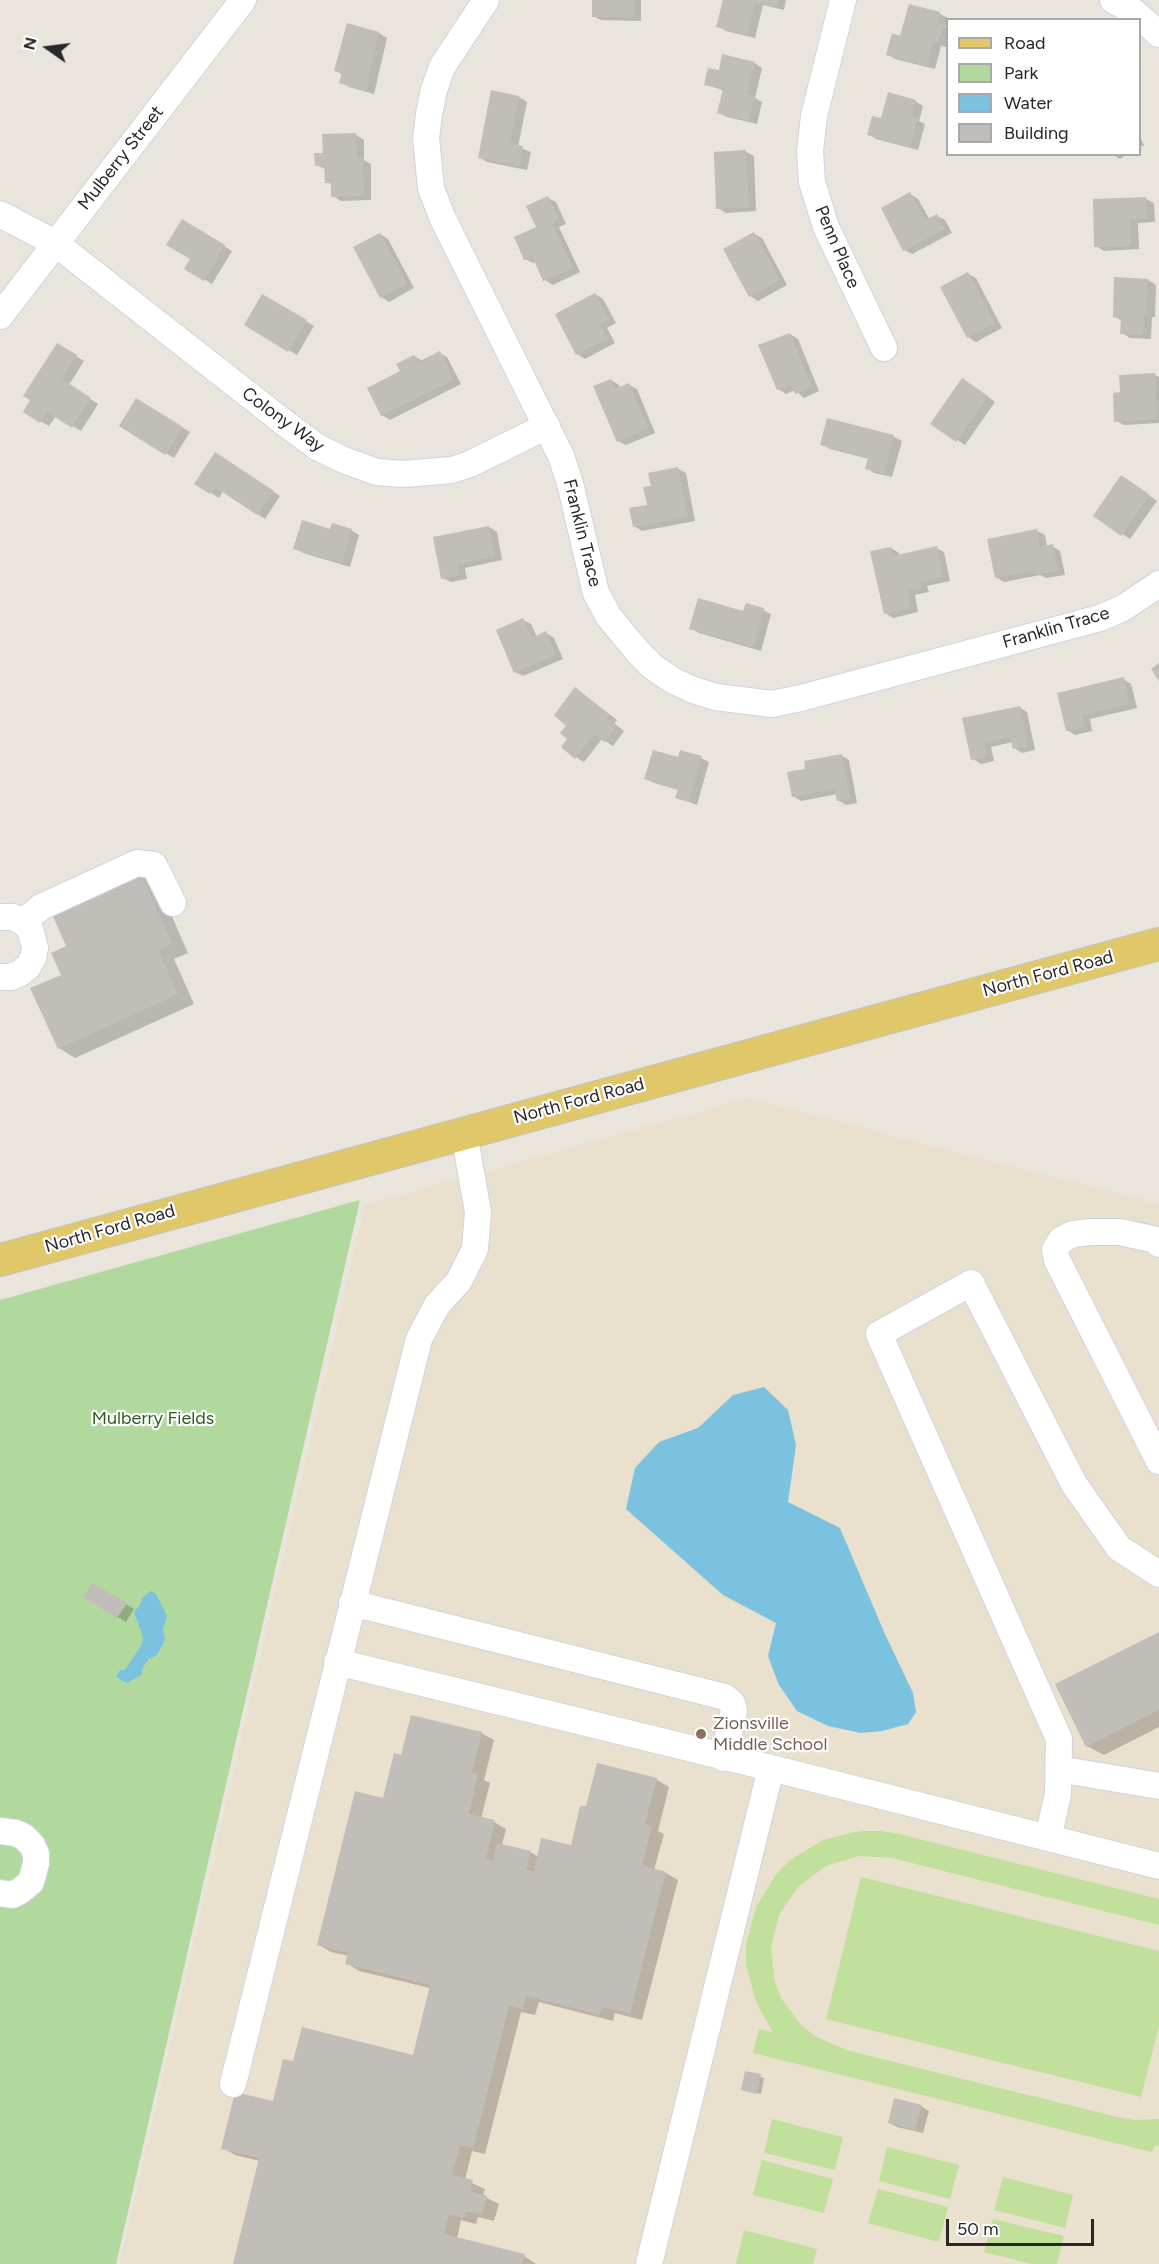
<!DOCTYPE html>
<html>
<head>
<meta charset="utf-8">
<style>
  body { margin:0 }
  #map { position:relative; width:1159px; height:2264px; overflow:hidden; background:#e9e4dc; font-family:Figtree,sans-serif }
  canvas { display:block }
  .legend { position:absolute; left:946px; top:18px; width:195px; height:138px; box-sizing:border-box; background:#fff; border:2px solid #a9a9a9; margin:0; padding:8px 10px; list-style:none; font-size:18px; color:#282828 }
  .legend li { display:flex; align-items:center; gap:12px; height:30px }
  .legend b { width:30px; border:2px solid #a9a9a9 }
  .north { position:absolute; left:18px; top:18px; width:60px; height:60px; -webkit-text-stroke:4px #fff; paint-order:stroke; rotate:284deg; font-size:16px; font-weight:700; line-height:24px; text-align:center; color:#282828 }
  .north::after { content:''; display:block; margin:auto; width:21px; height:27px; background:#282828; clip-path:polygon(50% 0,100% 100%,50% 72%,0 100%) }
  .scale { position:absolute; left:946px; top:2219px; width:148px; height:27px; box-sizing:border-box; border:3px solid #282828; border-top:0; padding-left:8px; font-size:18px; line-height:21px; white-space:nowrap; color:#282828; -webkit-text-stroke:4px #fff; paint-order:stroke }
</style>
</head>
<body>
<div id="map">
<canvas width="1159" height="2264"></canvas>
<ul class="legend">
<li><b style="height:8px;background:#dfc76a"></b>Road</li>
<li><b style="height:16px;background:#b1d99e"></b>Park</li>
<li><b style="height:16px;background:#7ac2df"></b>Water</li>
<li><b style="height:16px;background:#c1bdb8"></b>Building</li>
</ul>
<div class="north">N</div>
<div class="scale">50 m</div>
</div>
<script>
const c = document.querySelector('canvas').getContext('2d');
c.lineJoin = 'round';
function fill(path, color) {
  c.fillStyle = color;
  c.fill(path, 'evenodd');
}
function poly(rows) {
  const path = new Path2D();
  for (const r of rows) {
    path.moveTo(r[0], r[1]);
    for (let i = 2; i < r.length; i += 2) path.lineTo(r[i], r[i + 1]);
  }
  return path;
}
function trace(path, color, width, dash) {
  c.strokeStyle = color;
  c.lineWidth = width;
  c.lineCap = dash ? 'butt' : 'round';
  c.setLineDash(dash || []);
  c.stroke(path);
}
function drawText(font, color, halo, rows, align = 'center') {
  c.font = font + ' Figtree,sans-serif';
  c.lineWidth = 4.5;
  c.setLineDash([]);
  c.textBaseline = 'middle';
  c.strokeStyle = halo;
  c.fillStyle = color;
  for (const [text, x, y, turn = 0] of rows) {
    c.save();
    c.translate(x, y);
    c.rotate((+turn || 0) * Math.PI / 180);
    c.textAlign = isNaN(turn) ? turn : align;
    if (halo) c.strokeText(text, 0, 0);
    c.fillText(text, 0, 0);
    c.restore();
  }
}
fill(poly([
  [748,1098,1159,1204,1159,2264,120,2264,365,1205]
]), '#e9e0cd');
fill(poly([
  [360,1200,116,2264,0,2264,0,1300]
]), '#b1d99e');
fill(poly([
  [860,1831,879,1831,899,1834,1159,1899,1159,1925,892,1858,858,1856,826,1866,798,1887,779,1915,771,1948,775,1982,781,1998,801,2025,815,2036,846,2050,1117,2117,1134,2120,1159,2119,1159,2145,1155,2146,1152,2152,753,2053,759,2029,773,2032,756,2002,746,1964,746,1945,756,1907,776,1874,790,1860,823,1840],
  [861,1877,1159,1951,1159,2026,1141,2097,826,2019],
  [772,2119,843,2137,835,2170,764,2153],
  [887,2147,959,2165,950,2199,879,2181],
  [762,2160,833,2179,824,2213,753,2195],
  [1003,2177,1073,2195,1065,2228,994,2210],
  [878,2189,948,2207,939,2242,868,2223],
  [993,2219,1064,2236,1057,2264,1032,2264,984,2252],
  [744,2230,817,2249,813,2264,736,2264]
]), '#c1e09b');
fill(poly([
  [764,1387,788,1410,796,1445,788,1502,840,1528,884,1632,913,1693,916,1712,908,1724,882,1731,861,1733,828,1726,797,1711,779,1685,768,1656,776,1623,723,1595,626,1509,635,1468,659,1442,698,1428,733,1395],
  [151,1591,156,1594,167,1616,163,1629,165,1640,157,1655,149,1659,143,1667,141,1675,127,1683,116,1677,120,1670,124,1670,127,1667,142,1644,143,1637,134,1612,140,1605,142,1598]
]), '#7ac2df');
fill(poly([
  [593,0,641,0,641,21,601,20,593,16],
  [725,0,786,0,784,10,763,5,755,38,726,31,718,26],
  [910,6,940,14,948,18,945,27,948,28,948,43,946,47,941,46,935,69,895,59,887,54,901,37],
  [348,25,379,33,387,38,374,94,349,87,341,82,343,75,335,70],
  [754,63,762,68,755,98,762,102,757,124,727,117,719,113,724,91,706,84,720,72],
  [519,97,527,102,518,147,531,152,527,170,487,162,479,157],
  [915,101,923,106,919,121,925,124,918,150,876,139,869,134,882,120],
  [356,135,364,140,364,160,371,164,371,200,341,201,333,196,333,185,326,182,326,169,316,165,324,154,324,136],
  [1140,137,1144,145,1140,148],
  [746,152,754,156,756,211,726,213,718,208],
  [1111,154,1128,154,1120,159],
  [910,194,918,199,930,220,937,216,945,220,952,233,912,254,904,250],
  [548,198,556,202,566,224,559,227,580,272,553,285,545,280,536,262,533,263,525,259],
  [1146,199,1154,203,1155,222,1138,223,1139,249,1104,251,1096,246],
  [182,221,232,251,212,284,186,268,192,259],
  [380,234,388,239,414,288,389,302,381,297],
  [754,234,762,238,787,285,758,301,750,296],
  [968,274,976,278,1002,328,976,342,968,337],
  [1148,280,1156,285,1155,317,1152,317,1151,339,1130,338,1122,333,1122,321,1114,316],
  [595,294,603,299,616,323,607,328,615,343,585,359,577,354,557,315],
  [263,296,314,326,297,355,246,325],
  [790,334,798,339,819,391,804,398,795,390,786,394,778,389],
  [58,345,84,361,69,385,98,404,81,431,56,416,49,426,25,412],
  [439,353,447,357,461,384,390,420,382,415,402,372,414,356,423,361],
  [1155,375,1159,377,1159,423,1124,425,1116,421],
  [611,380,619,385,620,388,629,385,637,389,655,433,626,445,618,441],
  [970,384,995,402,965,445,932,424],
  [136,400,190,432,174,458,121,426],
  [829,419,894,437,902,441,892,477,874,473,866,468,869,459,830,449,822,444],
  [223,458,280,496,265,519,223,491,219,498,196,483],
  [678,469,686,473,695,521,642,531,634,526,648,506,653,487],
  [1130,482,1157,501,1130,539,1095,516],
  [489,527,497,532,502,560,465,568,467,579,451,582,443,578],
  [351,530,359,535,350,567,303,553,295,548],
  [1037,531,1045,535,1047,547,1052,546,1060,551,1065,575,1046,578,1040,575,1004,582,996,577],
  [891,548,899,553,900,556,936,548,944,552,950,581,927,586,929,592,915,595,918,612,893,618,885,613],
  [763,610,771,614,761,651,699,633,691,628],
  [523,620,531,624,537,637,546,633,554,638,563,659,523,676,515,672],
  [1123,679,1131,684,1137,708,1090,719,1092,731,1075,735,1067,730,1059,694],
  [576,689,617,720,614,723,624,731,613,746,602,739,584,762,576,757,569,739,568,725],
  [1019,707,1027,712,1035,750,1022,753,1014,748,1013,742,991,747,994,761,981,764,973,759,964,719],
  [841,755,849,760,857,803,846,805,838,800,837,794,801,801,793,796,807,770],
  [701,758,709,762,697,805,677,797,679,790,654,783,646,779,679,759],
  [141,875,158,885,188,953,174,959,194,1004,75,1058,59,1048,63,975,68,947],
  [93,1585,134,1609,126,1622,85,1597],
  [1159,1633,1159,1727,1104,1755,1087,1746],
  [481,1733,494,1740,484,1780,490,1783,481,1819,494,1822,506,1829,502,1845,530,1852,539,1857,572,1847,587,1807,657,1780,669,1787,658,1831,664,1834,654,1870,666,1873,678,1880,642,2020,615,2013,613,2021,539,2002,535,2015,521,2012,485,2154,472,2151,465,2180,485,2189,483,2196,499,2204,494,2221,478,2217,476,2224,461,2220,457,2239,524,2256,536,2264,234,2264,260,2161,235,2155,223,2148,274,2103,294,2063,414,2056,430,1988,359,1971,347,1963,349,1956,331,1952,319,1945,402,1756],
  [746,2073,764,2078,761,2094,742,2089],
  [921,2106,929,2111,923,2133,897,2127,890,2123]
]), '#0003');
fill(poly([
  [592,0,634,0,634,17,592,17],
  [723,0,778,0,776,7,755,2,747,35,716,27],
  [909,4,940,12,938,22,944,24,938,43,933,42,927,66,886,55,892,33,900,36],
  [347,23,379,32,366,91,339,83,342,73,334,71],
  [722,54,755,62,747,94,755,96,749,121,717,113,723,89,704,85,708,68,719,70],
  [491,90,519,96,510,144,523,146,519,166,478,158],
  [888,92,916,100,911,117,918,118,910,147,867,135,872,116,881,118],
  [356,133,357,158,363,158,364,196,331,197,331,183,325,183,324,165,315,166,314,153,323,153,322,134],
  [746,150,749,207,716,209,714,152],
  [910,192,925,220,937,214,945,229,903,251,881,208],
  [548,196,559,219,552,223,573,268,543,281,532,256,524,260,514,237,536,227,526,206],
  [1146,197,1147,219,1130,219,1131,246,1094,247,1093,199],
  [182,219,225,245,204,281,184,269,190,259,166,245],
  [754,232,780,280,749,297,723,249],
  [380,233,407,284,380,298,353,247],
  [968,272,995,323,967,338,940,287],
  [1114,277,1148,279,1147,314,1144,314,1143,335,1120,334,1121,318,1113,317],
  [595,293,609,319,600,324,608,339,576,355,555,314],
  [262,294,307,320,288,352,244,325],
  [790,333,812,387,795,394,791,385,777,390,758,345],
  [57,343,77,355,62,379,91,398,72,428,47,412,40,423,23,412,30,400,23,396],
  [440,351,454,380,381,416,367,388,400,371,396,364,414,355,418,362],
  [1155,373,1157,419,1114,422,1113,393,1120,392,1119,375],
  [962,378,988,396,956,442,930,424],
  [611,379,615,389,629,383,648,428,617,442,593,386],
  [136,398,183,427,165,455,119,426],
  [827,418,894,435,884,474,865,469,868,458,820,445],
  [215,452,274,491,257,515,215,487,210,494,194,484],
  [678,467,688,517,633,527,629,508,647,505,643,487,651,486,648,473],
  [1121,475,1150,495,1121,536,1093,516],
  [302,520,330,529,332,523,352,529,342,563,293,549],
  [489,526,495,556,457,564,460,575,441,579,433,537],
  [1037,529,1040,547,1053,544,1058,571,1036,574,1036,570,995,578,987,539],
  [937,546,943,577,920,582,921,588,908,591,911,608,884,614,870,551,891,547,893,556],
  [698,598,743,611,746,603,764,608,753,647,689,629],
  [523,618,532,638,546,631,556,655,514,673,496,630],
  [1159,663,1159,681,1151,669],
  [1124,677,1129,704,1082,715,1085,727,1066,731,1057,693],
  [575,687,610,715,607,718,617,726,604,742,594,734,575,759,561,747,567,739,560,733,566,726,554,715],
  [1020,706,1028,746,1013,749,1010,737,984,743,987,757,971,760,962,718],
  [653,750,678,757,680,750,702,756,689,802,675,798,678,789,644,779],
  [842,754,850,799,837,801,834,789,792,797,787,772,805,769,804,761],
  [141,874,172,943,158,950,178,994,58,1049,30,988,61,975,51,953,66,946,52,914],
  [92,1583,127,1603,117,1618,83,1597],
  [1159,1632,1159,1710,1086,1747,1055,1684],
  [411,1715,482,1732,472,1773,478,1774,469,1814,495,1820,486,1859,493,1860,497,1843,531,1851,526,1870,534,1872,541,1838,571,1845,580,1806,586,1806,597,1763,657,1778,645,1824,652,1826,642,1865,666,1872,630,2014,602,2007,600,2015,526,1996,523,2009,509,2006,473,2148,460,2145,452,2175,473,2180,470,2191,487,2196,482,2215,466,2211,464,2218,449,2214,444,2234,525,2254,522,2264,233,2264,259,2158,221,2149,235,2092,273,2101,283,2059,293,2061,302,2027,413,2055,430,1985,345,1964,348,1953,317,1945,355,1791,383,1798,394,1753,401,1755],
  [745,2071,761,2074,757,2094,741,2090],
  [894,2098,922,2105,915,2130,888,2123]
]), '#c1bdb8');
const minor = poly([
  [486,0,442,67,434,90,429,114,426,138,431,188,442,217,561,456,570,483,596,593,609,617,638,652,653,667,672,680,693,690,716,697,772,704,801,698,1100,618,1123,608,1159,584],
  [843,0,814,116,810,151,812,182,826,227,884,348],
  [1113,0,1134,12,1159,34],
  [0,214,55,243,286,424,317,447,346,461,377,472,404,474,452,470,470,464,547,426],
  [0,316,243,0],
  [0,917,13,917,23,922,30,929,35,948,33,958,28,967,20,973,11,977,0,977],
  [23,922,41,907,137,863,154,865,173,903],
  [1159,1244,1157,1240,1120,1232,1090,1232,1073,1234,1061,1240,1055,1250,1057,1260,1159,1461],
  [352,1603,725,1697,732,1703,734,1711,723,1758],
  [337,1662,771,1768,1159,1866],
  [1058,1769,1159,1786],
  [0,1831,16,1833,24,1837,32,1845,36,1854,36,1863,31,1882,20,1891,12,1895,0,1893],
  [1048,1838,1058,1794,1059,1739,879,1334,971,1283,1074,1484,1119,1548,1159,1574],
  [233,2084,419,1339,437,1305,459,1281,475,1249,478,1212,464,1133],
  [649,2264,771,1768]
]);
const major = poly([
  [0,1260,1159,944]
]);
trace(minor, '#d1d3df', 28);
trace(major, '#c3c3c3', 34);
trace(minor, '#fff', 26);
trace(major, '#dfc76a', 32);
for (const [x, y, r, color] of [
  [701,1734,6,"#8d6e63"]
]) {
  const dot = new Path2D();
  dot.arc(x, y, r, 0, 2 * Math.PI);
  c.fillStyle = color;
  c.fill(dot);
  trace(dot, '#fff', 2);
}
drawText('18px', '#282828', '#fff', [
  ["Mulberry Street",121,158,-52],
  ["Penn Place",837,247,67],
  ["Colony Way",283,420,36],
  ["Franklin Trace",582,533,76],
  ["Franklin Trace",1056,628,-16],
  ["North Ford Road",1048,974,-15],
  ["North Ford Road",579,1101,-15],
  ["North Ford Road",110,1229,-16]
]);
drawText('18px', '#2c5c22', '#fff', [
  ["Mulberry Fields",153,1419]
]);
drawText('18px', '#785e54', '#fff', [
  ["Zionsville",713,1724],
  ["Middle School",713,1745]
], 'left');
</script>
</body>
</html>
